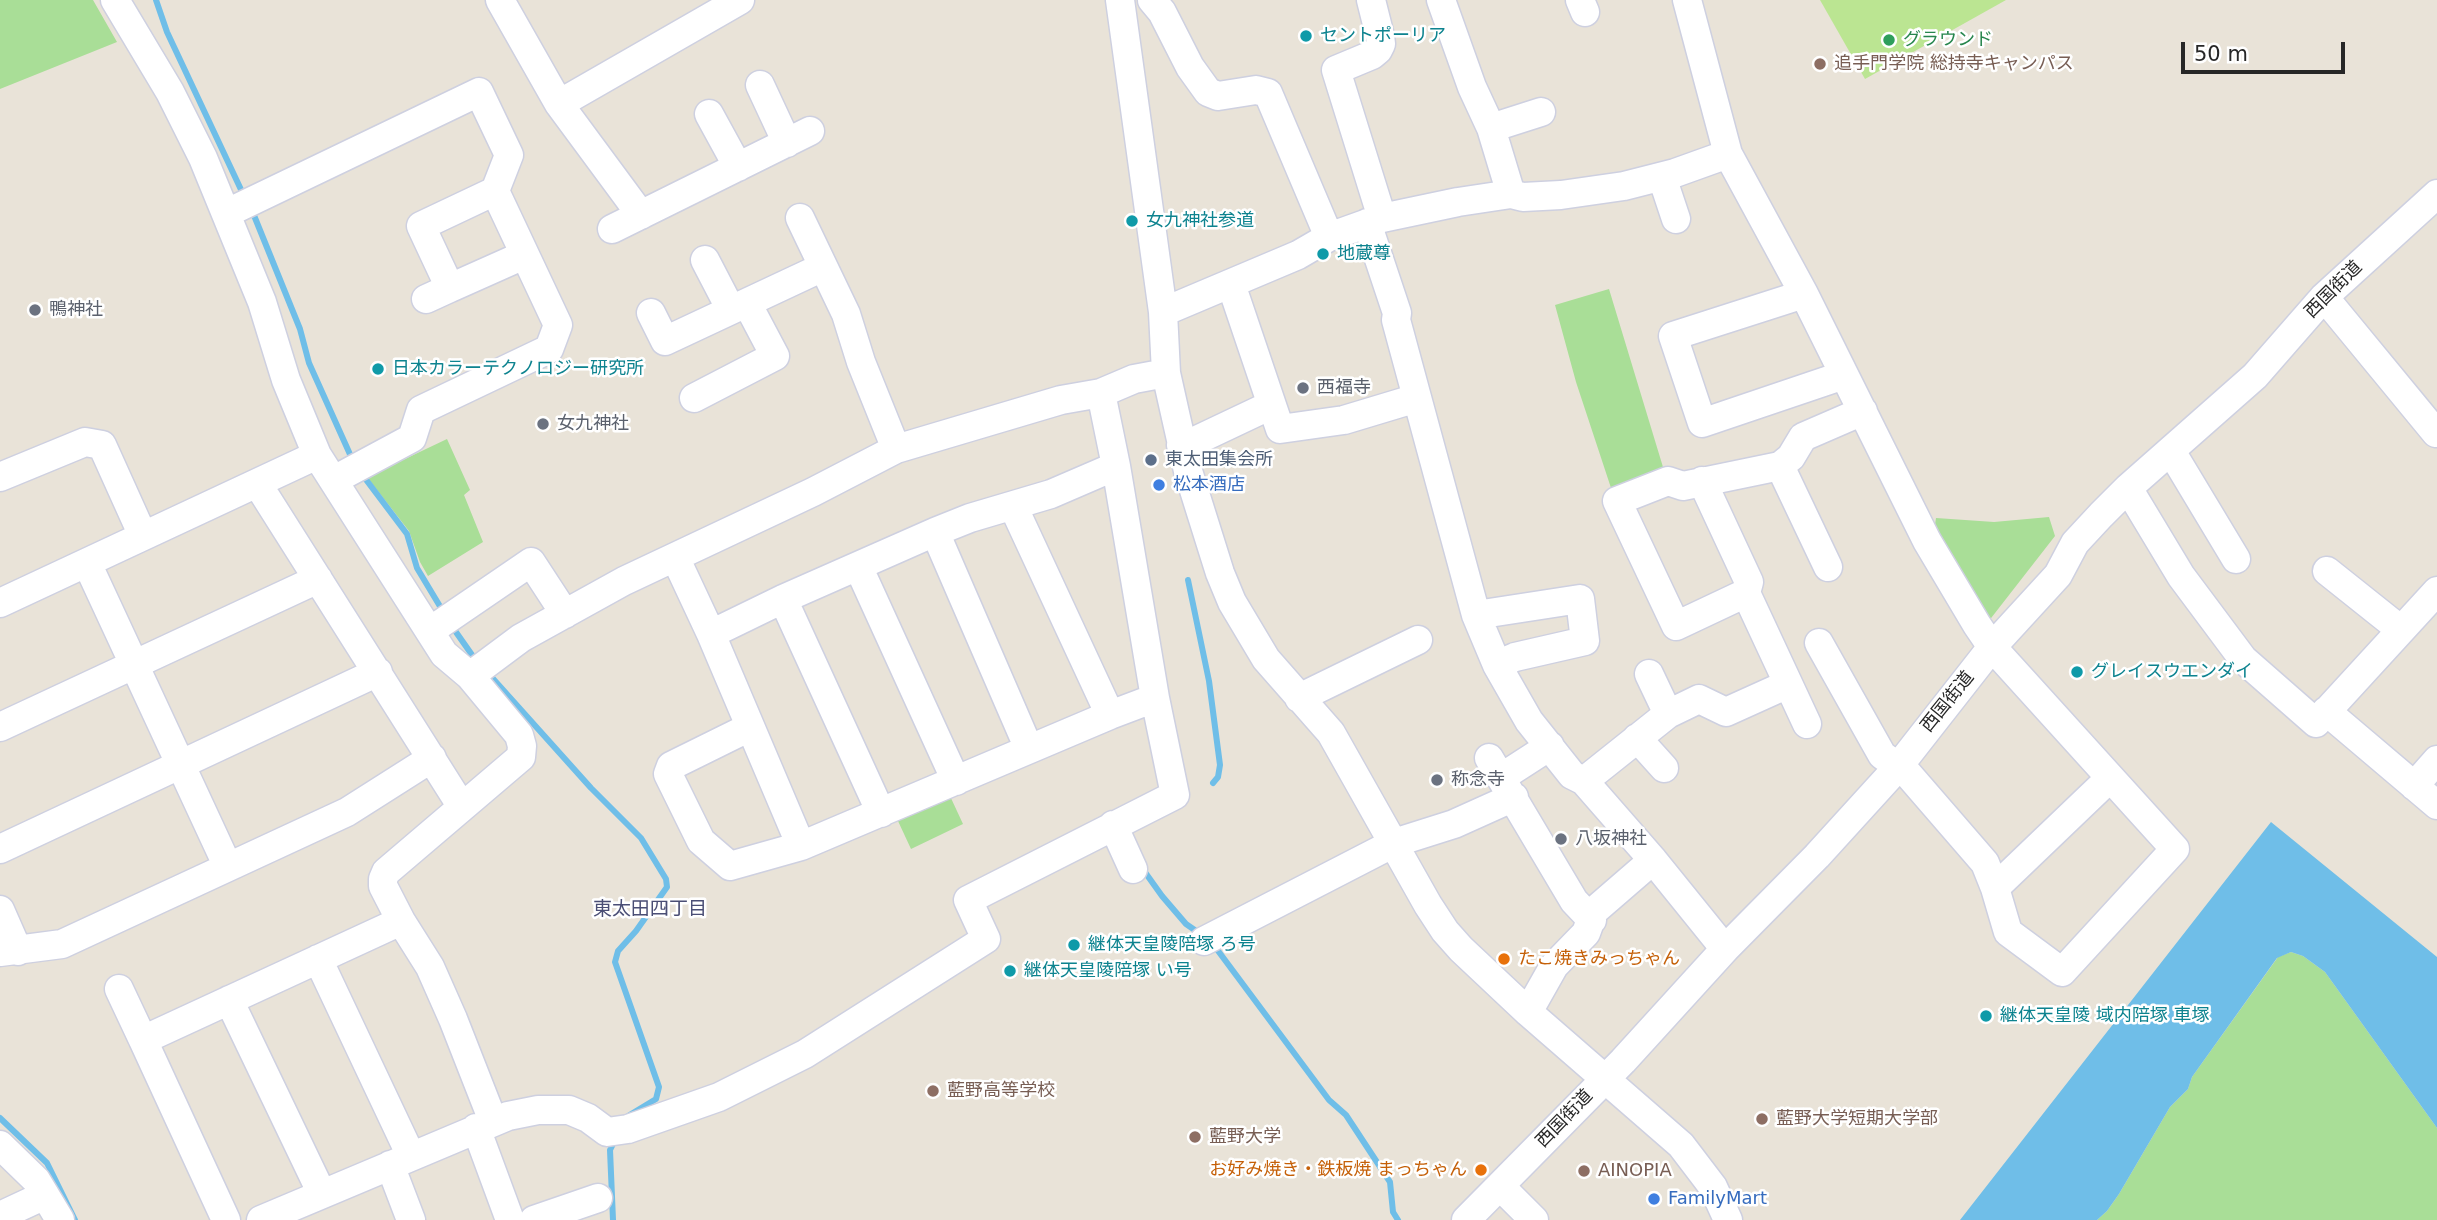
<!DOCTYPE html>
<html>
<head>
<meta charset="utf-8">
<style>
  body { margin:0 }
  #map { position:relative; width:2437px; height:1220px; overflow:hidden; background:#e9e3d8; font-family:"DejaVu Sans",sans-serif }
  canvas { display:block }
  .scale { position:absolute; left:2181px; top:42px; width:164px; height:32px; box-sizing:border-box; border:4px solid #272727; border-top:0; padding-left:9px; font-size:21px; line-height:24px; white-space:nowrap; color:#272727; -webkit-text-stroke:5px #fff; paint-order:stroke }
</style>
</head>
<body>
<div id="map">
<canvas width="2437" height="1220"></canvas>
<div class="scale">50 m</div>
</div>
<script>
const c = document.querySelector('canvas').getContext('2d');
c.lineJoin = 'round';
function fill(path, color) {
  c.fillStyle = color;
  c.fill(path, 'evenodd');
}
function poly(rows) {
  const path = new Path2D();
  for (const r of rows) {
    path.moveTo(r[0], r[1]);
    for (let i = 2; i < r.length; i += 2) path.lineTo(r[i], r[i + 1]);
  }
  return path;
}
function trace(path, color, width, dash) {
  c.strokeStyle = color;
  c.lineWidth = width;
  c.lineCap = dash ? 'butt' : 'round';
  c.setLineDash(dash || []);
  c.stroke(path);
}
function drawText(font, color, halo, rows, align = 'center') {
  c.font = font + ' "DejaVu Sans","Noto Sans JP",sans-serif';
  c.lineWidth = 5;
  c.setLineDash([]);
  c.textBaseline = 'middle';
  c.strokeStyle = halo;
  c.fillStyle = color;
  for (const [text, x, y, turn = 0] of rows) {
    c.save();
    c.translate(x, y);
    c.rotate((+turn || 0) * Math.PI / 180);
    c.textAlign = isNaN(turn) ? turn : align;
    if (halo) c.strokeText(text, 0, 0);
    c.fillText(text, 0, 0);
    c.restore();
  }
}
fill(poly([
  [0,0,93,0,117,42,0,89],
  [1609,289,1666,477,1613,494,1576,382,1555,305],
  [447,439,470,490,464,495,483,542,428,576,420,562,409,531,367,477],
  [2049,517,2055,536,1988,622,1934,531,1936,518,1994,522],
  [950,796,963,824,911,849,898,821],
  [2291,952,2303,956,2325,972,2437,1128,2437,1220,2097,1220,2107,1211,2119,1194,2170,1107,2188,1089,2192,1077,2278,957]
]), '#a9de97');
fill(poly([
  [1820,0,2006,0,1865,79]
]), '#bbe592');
fill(poly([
  [2271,822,2437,957,2437,1128,2325,972,2303,956,2291,952,2277,958,2192,1077,2188,1089,2170,1107,2119,1194,2107,1211,2097,1220,1960,1220]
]), '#6fbee8');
trace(poly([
  [156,0,167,32,244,196],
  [251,208,300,329,309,363,353,461],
  [361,473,407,534,417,568,444,613],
  [1188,580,1209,681,1220,765,1218,777,1213,783],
  [451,625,477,662],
  [487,672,591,788,641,838,666,879,667,887,636,931,618,951,615,962,659,1087,656,1099,628,1116],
  [1142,868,1162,896,1186,924,1202,935],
  [1213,944,1329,1100,1346,1115,1390,1182,1393,1212,1398,1220],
  [0,1118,47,1163,75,1220],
  [613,1220,610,1150,615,1140]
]), '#6fbee8', 6);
const minor = poly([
  [115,0,170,92,203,158,262,302,286,380,317,455,444,654,470,676,519,735,522,746,521,757,386,872,383,879,383,886,401,921,430,967,453,1019,493,1121],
  [500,0,559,104,740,0],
  [1120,0,1163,312,1166,373,1188,471,1220,573,1232,602,1266,659,1331,733,1428,905,1445,931,1461,949,1528,1012,1681,1145,1713,1187,1728,1220],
  [1152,0,1162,12,1190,67,1208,92,1218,96,1256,90,1268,93,1329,237],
  [1371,0,1380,36,1381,44,1378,50,1372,55,1336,70,1382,218],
  [1441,0,1472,87,1491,128,1511,194],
  [1580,0,1585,12],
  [1687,0,1728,154,1804,294,1927,541,1977,625,1992,647,2175,849,2062,972,2008,932,1995,888,1985,863,1908,774,1882,755,1819,643],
  [760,85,787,143],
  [559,104,641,215],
  [709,114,738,167],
  [1491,128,1541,112],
  [1662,177,1676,219],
  [227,213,479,92,509,155,495,191],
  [800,218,846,314,861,362,896,449],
  [1367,223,1397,313,1396,320,1476,615,1497,665,1529,721,1572,775,1584,781,1653,860,1725,949],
  [612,229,810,131],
  [705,260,731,310],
  [1231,284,1280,429,1344,420,1417,398],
  [1804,294,1673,336,1702,423,1844,375],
  [2324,297,2436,433],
  [426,299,450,288],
  [1163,312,1298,255,1329,237,1382,218,1458,202,1511,194,1523,197,1561,195,1624,186,1675,173,1728,154],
  [651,313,665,341,823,267],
  [694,398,775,356,747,303],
  [1181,445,1195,441,1271,405],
  [2171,451,2236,559],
  [1780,466,1828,567],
  [0,477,85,442,102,445,143,536],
  [334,480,412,438,421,410,549,349,558,325,495,191,421,226,450,288,524,255],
  [1702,481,1749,582,1746,593,1807,724],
  [257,483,462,807],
  [2128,488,2181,576,2243,659,2316,723,2437,591],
  [1013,506,1110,715],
  [935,532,1029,749],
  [675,557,711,634,801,846],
  [87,563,228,867],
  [858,566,956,781],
  [2327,571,2401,630],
  [1746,593,1676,626,1617,501,1668,481,1683,486,1780,466,1791,457,1803,437,1863,411],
  [783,599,881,813],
  [0,603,317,455],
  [1476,615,1580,599,1585,641,1515,657,1497,665],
  [430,631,531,562,565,614],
  [711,634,783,599,935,532,970,518,1051,494,1116,466,1101,393],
  [1649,674,1668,714],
  [470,676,521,638,624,581,813,492,896,449,1061,400,1101,393,1134,379,1166,373],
  [1299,698,1418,640],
  [2326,711,2437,805],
  [0,727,318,579],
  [750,727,671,766,668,774,701,841,730,866,801,846,1110,715,1155,698],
  [1637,738,1664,768],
  [1489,758,1574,901,1592,920],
  [1502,777,1550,746],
  [1584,781,1668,714,1699,699,1726,712,1788,684],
  [2414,786,2437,760],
  [1113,825,1133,869],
  [0,849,378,672],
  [1995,888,2110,778],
  [0,910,18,951],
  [1204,941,1394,843,1454,824,1514,797],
  [0,952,62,944,347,812,432,758],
  [318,959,411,1156],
  [119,989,143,1040],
  [229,1000,322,1194],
  [1528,1012,1554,966,1586,933,1594,911,1653,860],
  [476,1128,510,1220],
  [0,1145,36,1180,60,1220],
  [390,1165,411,1220],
  [1501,1187,1534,1220],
  [0,1216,45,1195],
  [226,1220,143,1040,401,921],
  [261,1220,508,1116,538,1110,569,1110,588,1118,607,1132,628,1129,719,1097,805,1054,986,939,968,900,1175,795,1155,698,1116,466],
  [534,1220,598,1198],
  [1466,1220,1623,1061,1725,949,1817,856,1898,767,1992,647,2058,575,2075,543,2101,515,2128,488,2255,376,2324,297,2437,194]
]);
trace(minor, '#ced0e0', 31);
trace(minor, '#fff', 28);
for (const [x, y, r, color] of [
  [1306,36,7,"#0f9aa8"],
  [1889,40,7,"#2e9e5b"],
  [1820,64,7,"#8d6e63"],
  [1132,221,7,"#0f9aa8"],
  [1323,254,7,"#0f9aa8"],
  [35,310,7,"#6b7280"],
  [378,369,7,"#0f9aa8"],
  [1303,388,7,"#6b7280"],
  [543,424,7,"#6b7280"],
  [1151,460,7,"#5c6f8a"],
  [1159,485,7,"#3f7fe0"],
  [2077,672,7,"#0f9aa8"],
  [1437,780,7,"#6b7280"],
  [1561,839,7,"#6b7280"],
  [1074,945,7,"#0f9aa8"],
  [1504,959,7,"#e8710a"],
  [1010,971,7,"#0f9aa8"],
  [1986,1016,7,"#0f9aa8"],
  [933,1091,7,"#8d6e63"],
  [1762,1119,7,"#8d6e63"],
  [1195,1137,7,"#8d6e63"],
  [1481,1170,7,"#e8710a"],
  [1584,1171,7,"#8d6e63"],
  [1654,1199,7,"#3f7fe0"]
]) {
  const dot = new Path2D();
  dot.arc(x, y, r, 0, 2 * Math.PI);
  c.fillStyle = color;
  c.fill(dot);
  trace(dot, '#fff', 2.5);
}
drawText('18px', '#0d838f', '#fff', [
  ["セントポーリア",1320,36],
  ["女九神社参道",1146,221],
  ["地蔵尊",1337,254],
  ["日本カラーテクノロジー研究所",392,369],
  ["グレイスウエンダイ",2091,672],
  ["継体天皇陵陪塚 ろ号",1088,945],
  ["継体天皇陵陪塚 い号",1024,971],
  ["継体天皇陵 域内陪塚 車塚",2000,1016]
], 'left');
drawText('18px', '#27864d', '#fff', [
  ["グラウンド",1903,40]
], 'left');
drawText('18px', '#785e54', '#fff', [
  ["追手門学院 総持寺キャンパス",1834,64],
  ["藍野高等学校",947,1091],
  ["藍野大学短期大学部",1776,1119],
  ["藍野大学",1209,1137],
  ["AINOPIA",1598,1171]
], 'left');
drawText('18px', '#272727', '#fff', [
  ["西国街道",2334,290,-45],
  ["西国街道",1948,702,-51],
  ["西国街道",1565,1119,-46]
]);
drawText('18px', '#5b616d', '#fff', [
  ["鴨神社",49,310],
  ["西福寺",1317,388],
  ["女九神社",557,424],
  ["称念寺",1451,780],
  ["八坂神社",1575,839]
], 'left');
drawText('18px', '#4e5e75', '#fff', [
  ["東太田集会所",1165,460]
], 'left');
drawText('18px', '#366cbe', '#fff', [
  ["松本酒店",1173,485],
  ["FamilyMart",1668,1199]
], 'left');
drawText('18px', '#c56008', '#fff', [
  ["たこ焼きみっちゃん",1518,959],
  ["お好み焼き・鉄板焼 まっちゃん",1467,1170,"right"]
], 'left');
drawText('19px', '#4a4e75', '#fff', [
  ["東太田四丁目",650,910]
]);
</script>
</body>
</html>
